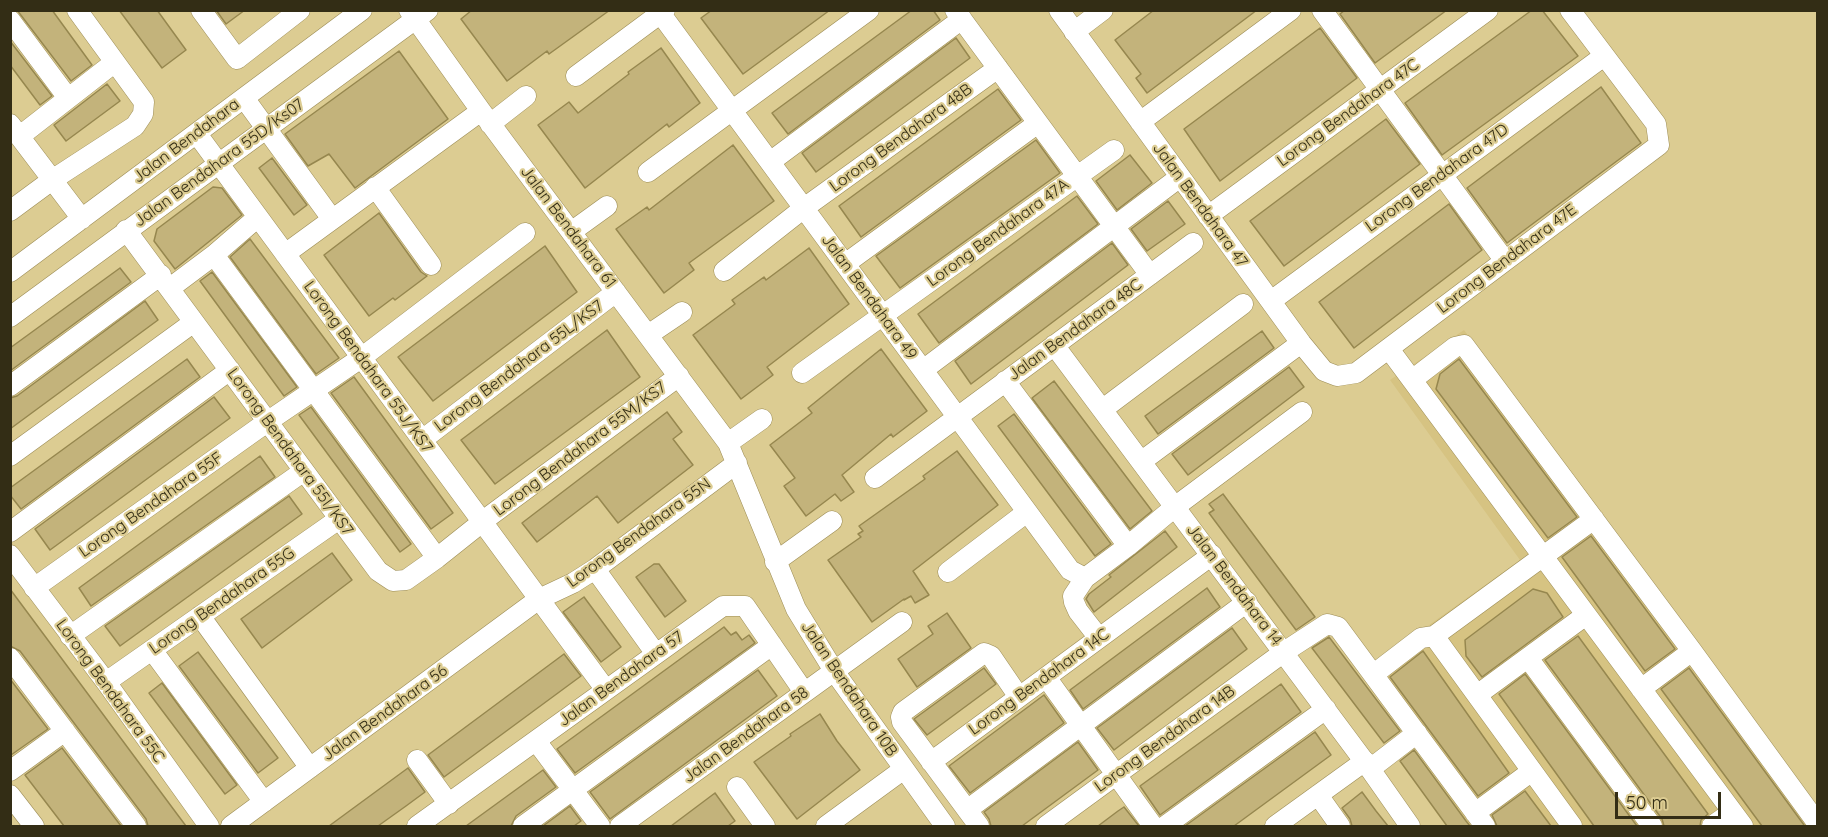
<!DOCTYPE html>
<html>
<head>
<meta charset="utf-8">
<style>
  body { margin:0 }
  #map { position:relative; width:1828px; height:837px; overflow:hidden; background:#dccc92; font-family:Quicksand,sans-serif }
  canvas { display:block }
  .frame { position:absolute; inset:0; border:12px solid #332d15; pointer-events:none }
  .scale { position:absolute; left:1615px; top:792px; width:106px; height:27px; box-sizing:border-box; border:3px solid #332d15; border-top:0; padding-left:8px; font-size:18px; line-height:21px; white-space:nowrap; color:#332d15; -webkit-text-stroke:4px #dccc92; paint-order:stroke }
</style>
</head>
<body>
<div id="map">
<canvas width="1828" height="837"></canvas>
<div class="frame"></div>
<div class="scale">50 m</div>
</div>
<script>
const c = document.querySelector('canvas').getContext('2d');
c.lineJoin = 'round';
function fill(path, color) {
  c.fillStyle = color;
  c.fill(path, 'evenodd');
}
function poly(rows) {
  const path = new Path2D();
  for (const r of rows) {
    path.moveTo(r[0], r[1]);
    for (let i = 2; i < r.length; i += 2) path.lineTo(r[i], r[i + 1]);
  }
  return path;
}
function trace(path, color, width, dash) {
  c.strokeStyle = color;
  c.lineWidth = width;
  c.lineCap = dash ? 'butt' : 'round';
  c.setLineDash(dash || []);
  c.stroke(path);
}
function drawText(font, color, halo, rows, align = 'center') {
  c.font = font + ' Quicksand,sans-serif';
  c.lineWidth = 4.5;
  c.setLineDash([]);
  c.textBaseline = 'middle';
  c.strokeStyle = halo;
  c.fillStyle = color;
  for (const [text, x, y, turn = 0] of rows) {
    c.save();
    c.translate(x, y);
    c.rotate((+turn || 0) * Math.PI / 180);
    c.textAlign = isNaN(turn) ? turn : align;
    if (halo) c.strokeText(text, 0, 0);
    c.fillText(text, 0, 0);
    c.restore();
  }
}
fill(poly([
  [1464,330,1817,809,1817,826,1470,826,1362,673,1520,560,1390,380]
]), '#d6c382');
const building = poly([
  [17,10,52,10,92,65,71,81,17,10],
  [119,10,157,10,186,50,162,68,119,10],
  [216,10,245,10,226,24,216,10],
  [472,10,610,10,549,54,547,51,507,81,461,19,472,10],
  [712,10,830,10,743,74,701,18,712,10],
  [912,10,933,10,940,20,788,134,772,113,912,10],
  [1154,10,1257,10,1147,93,1136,78,1141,74,1115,40,1154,10],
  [1345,10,1447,10,1375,63,1340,14,1345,10],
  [1532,10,1542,10,1578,56,1442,155,1405,103,1532,10],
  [1320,28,1357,78,1220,181,1184,129,1320,28],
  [956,38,970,58,816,172,802,153,956,38],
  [10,41,52,96,40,105,10,65,10,41],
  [661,48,700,103,669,127,667,124,585,188,538,125,569,102,578,113,629,74,628,72,661,48],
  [399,51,448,119,355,188,329,154,308,166,285,134,399,51],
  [107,84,120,101,66,141,54,125,107,84],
  [1601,87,1641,143,1507,243,1467,188,1601,87],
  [998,89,1021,120,861,237,839,206,998,89],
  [1386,119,1420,164,1284,266,1250,221,1386,119],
  [1036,140,1060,173,900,288,876,256,1036,140],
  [733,145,774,201,689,263,694,270,664,293,616,229,647,207,649,210,733,145],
  [1130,155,1152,183,1117,210,1096,181,1130,155],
  [272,158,307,205,294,215,259,168,272,158],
  [213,187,222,188,242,215,175,269,154,241,157,229,213,187],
  [1077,196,1098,224,939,343,918,314,1077,196],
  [1168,201,1185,224,1147,251,1131,229,1168,201],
  [1449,204,1482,250,1354,348,1319,302,1449,204],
  [379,213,421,272,427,276,395,300,393,298,369,316,324,255,379,213],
  [250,239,339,358,316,374,230,257,250,239],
  [1112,243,1128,265,971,384,955,361,1112,243],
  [545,246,577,292,433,401,398,357,545,246],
  [809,248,849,304,767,367,773,375,741,399,693,335,735,304,732,300,764,277,766,280,809,248],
  [120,268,131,282,10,371,10,348,120,268],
  [212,272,297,387,284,396,200,281,212,272],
  [145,301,158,320,10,429,10,398,17,396,145,301],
  [607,330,640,377,495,484,461,440,607,330],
  [1262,331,1274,348,1158,434,1145,416,1262,331],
  [881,349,927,411,893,437,891,434,842,475,854,492,841,501,835,494,806,516,784,486,795,478,770,445,812,413,808,408,881,349],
  [187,359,200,377,21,509,10,495,10,488,187,359],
  [1459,359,1577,517,1548,538,1436,389,1440,374,1459,359],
  [1289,367,1304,387,1188,475,1172,454,1289,367],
  [354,377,453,513,431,529,331,393,354,377],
  [1054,381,1152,511,1130,529,1032,398,1054,381],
  [214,397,230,418,50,550,35,529,214,397],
  [311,407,411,544,400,552,299,415,311,407],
  [667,412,682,432,673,439,693,465,618,523,597,496,537,542,522,523,667,412],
  [1014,414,1111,544,1095,556,998,426,1014,414],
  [957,451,998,505,913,571,929,595,915,603,911,596,904,600,904,599,872,622,828,560,861,537,858,534,863,531,859,526,925,479,923,476,957,451],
  [260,456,275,477,91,606,79,588,260,456],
  [1223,494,1315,617,1296,630,1209,513,1214,510,1209,504,1223,494],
  [289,496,302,514,120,646,105,626,289,496],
  [1165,531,1177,547,1094,612,1086,599,1089,594,1111,577,1109,575,1165,531],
  [1591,536,1675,649,1645,671,1562,557,1591,536],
  [332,553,352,580,262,648,241,619,332,553],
  [654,564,659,564,686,601,665,617,636,577,654,564],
  [1207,588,1220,607,1083,709,1070,690,1207,588],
  [10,589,177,814,186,826,148,826,146,819,20,651,10,646,10,589],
  [1533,589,1547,593,1563,617,1482,677,1466,656,1465,640,1533,589],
  [584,597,621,647,601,662,563,612,584,597],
  [947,613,971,648,917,687,898,659,933,634,928,626,947,613],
  [724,627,731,635,736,632,742,640,749,635,755,643,575,773,557,749,724,627],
  [1232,628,1247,649,1114,750,1097,728,1232,628],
  [1578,636,1708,814,1701,820,1700,826,1664,826,1662,819,1545,660,1578,636],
  [1329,637,1400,731,1384,743,1312,648,1329,637],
  [1423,651,1509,773,1478,796,1390,677,1423,651],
  [198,652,278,758,258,773,179,666,198,652],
  [564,654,581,676,444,777,428,755,564,654],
  [984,668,996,684,927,735,914,719,984,668],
  [1689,668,1804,825,1801,826,1762,826,1661,689,1689,668],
  [758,670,777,696,610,819,590,792,758,670],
  [1525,674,1637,826,1594,826,1499,694,1525,674],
  [10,679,48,729,11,755,10,755,10,679],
  [162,683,237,785,225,794,149,693,162,683],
  [1281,684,1301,712,1160,815,1140,786,1281,684],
  [1044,695,1064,723,970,793,949,766,1044,695],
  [820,714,837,741,860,770,797,819,754,762,791,736,790,734,820,714],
  [1315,732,1331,755,1234,826,1185,826,1315,732],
  [1078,742,1098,770,1022,826,991,826,989,819,984,812,1078,742],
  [62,748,121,826,64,826,25,775,62,748],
  [1414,750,1466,821,1470,826,1447,826,1400,761,1414,750],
  [408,768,425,792,406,806,378,826,329,826,408,768],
  [543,770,556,787,516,816,511,826,466,826,543,770],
  [1525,791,1551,826,1497,826,1492,815,1525,791],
  [1362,792,1376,811,1388,826,1352,826,1350,819,1342,808,1362,792],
  [715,793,735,821,728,826,671,826,715,793],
  [570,806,581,821,574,826,543,826,570,806],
  [1124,807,1139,826,1098,826,1118,811,1124,807]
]);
fill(building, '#c3b37b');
trace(building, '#96874f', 1.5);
const minor = poly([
  [201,10,237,59,300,10],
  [409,10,481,111,728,443,796,609,834,671,945,826],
  [658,10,1070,570,1085,578],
  [955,10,1150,275],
  [1059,10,1301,343,1324,371,1337,376,1356,373,1659,145,1656,124,1570,10],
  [1322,10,1505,261],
  [10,20,68,98],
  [1074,32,1103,10],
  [576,76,665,10],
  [244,98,332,219],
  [1140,122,1291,10],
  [10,124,82,219],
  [490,124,526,96],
  [197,134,606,690],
  [20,136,115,62],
  [770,162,962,19],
  [648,172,869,10],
  [375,187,431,265],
  [10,211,52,180,135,126,143,114,144,102,77,10],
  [1208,216,1488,10],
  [126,230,378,571,393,581,406,580,437,558,491,515,679,376],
  [571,232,607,206],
  [285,254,481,111],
  [214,255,437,558],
  [845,264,1038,123],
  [724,271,804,208,998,68],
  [10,272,362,10],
  [170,288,214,255,258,217],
  [1271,301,1604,56],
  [10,317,428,10],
  [648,335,682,312],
  [1054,345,1370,769,1410,826],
  [1389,349,1743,826],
  [923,370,1180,177],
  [802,373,1114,150],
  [1412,380,1455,347,1464,345,1692,651,1818,824],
  [1005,381,1128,546],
  [10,386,161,275],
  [1103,409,1243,304],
  [422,440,616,292],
  [728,443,762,419],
  [10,456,194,322],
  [1142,461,1301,343],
  [875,478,1193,243],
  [10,532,230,370],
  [10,555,106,682,209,826],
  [775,562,832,521],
  [595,569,656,654],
  [948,572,1027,512],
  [34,588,267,422,361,358,525,233],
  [200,616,310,768],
  [70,636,304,471],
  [1434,636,1572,826],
  [1434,636,1594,519],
  [1099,638,1078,611,1074,602,1073,596,1085,578,1128,546,1176,506,1302,412],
  [152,650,264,802],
  [10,658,136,826],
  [1528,658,1652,826],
  [1374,674,1421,638,1434,636],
  [1046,677,1153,826],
  [106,682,339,519],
  [1641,689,1692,651],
  [1477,695,1586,615],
  [536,741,600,826],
  [417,760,449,804],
  [931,762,1212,555],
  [1370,769,1417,733],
  [10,771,65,731],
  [737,787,765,826],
  [10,795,34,826],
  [1318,795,1340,826],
  [967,810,1247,602],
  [1475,813,1532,771],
  [231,826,539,599,573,583,595,569,737,463],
  [417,826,723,606,745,606,804,692],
  [523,826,772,645],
  [620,826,902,622],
  [826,826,904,769],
  [979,826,902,722,901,717,903,712,984,653,991,656,1019,697],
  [1046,826,1284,652,1327,624,1338,627,1485,826],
  [1165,826,1326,709],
  [1275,826,1365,761],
  [1712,826,1732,812]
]);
trace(minor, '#9c8c55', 21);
trace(minor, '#fff', 20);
drawText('16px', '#332d15', '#dccc92', [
  ["Lorong Bendahara 47C",1348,113,-36],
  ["Lorong Bendahara 48B",901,138,-36],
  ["Jalan Bendahara",186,141,-37],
  ["Jalan Bendahara 55D/Ks07",219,163,-36],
  ["Lorong Bendahara 47D",1437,178,-36],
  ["Jalan Bendahara 47",1200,205,54],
  ["Jalan Bendahara 61",568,227,53],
  ["Lorong Bendahara 47A",998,233,-36],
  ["Lorong Bendahara 47E",1507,259,-37],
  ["Jalan Bendahara 49",869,297,54],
  ["Jalan Bendahara 48C",1075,330,-36],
  ["Lorong Bendahara 55L/KS7",519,366,-37],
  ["Lorong Bendahara 55J/KS7",368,367,54],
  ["Lorong Bendahara 55M/KS7",580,449,-37],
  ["Lorong Bendahara 55I/KS7",290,452,54],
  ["Lorong Bendahara 55F",151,505,-35],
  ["Lorong Bendahara 55N",639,533,-36],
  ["Jalan Bendahara 14",1234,585,53],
  ["Lorong Bendahara 55G",222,601,-35],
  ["Jalan Bendahara 57",621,679,-36],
  ["Lorong Bendahara 14C",1039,682,-36],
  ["Jalan Bendahara 10B",849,689,56],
  ["Lorong Bendahara 55C",110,691,54],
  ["Jalan Bendahara 56",385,713,-36],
  ["Jalan Bendahara 58",746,735,-36],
  ["Lorong Bendahara 14B",1165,739,-36]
]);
</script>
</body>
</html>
